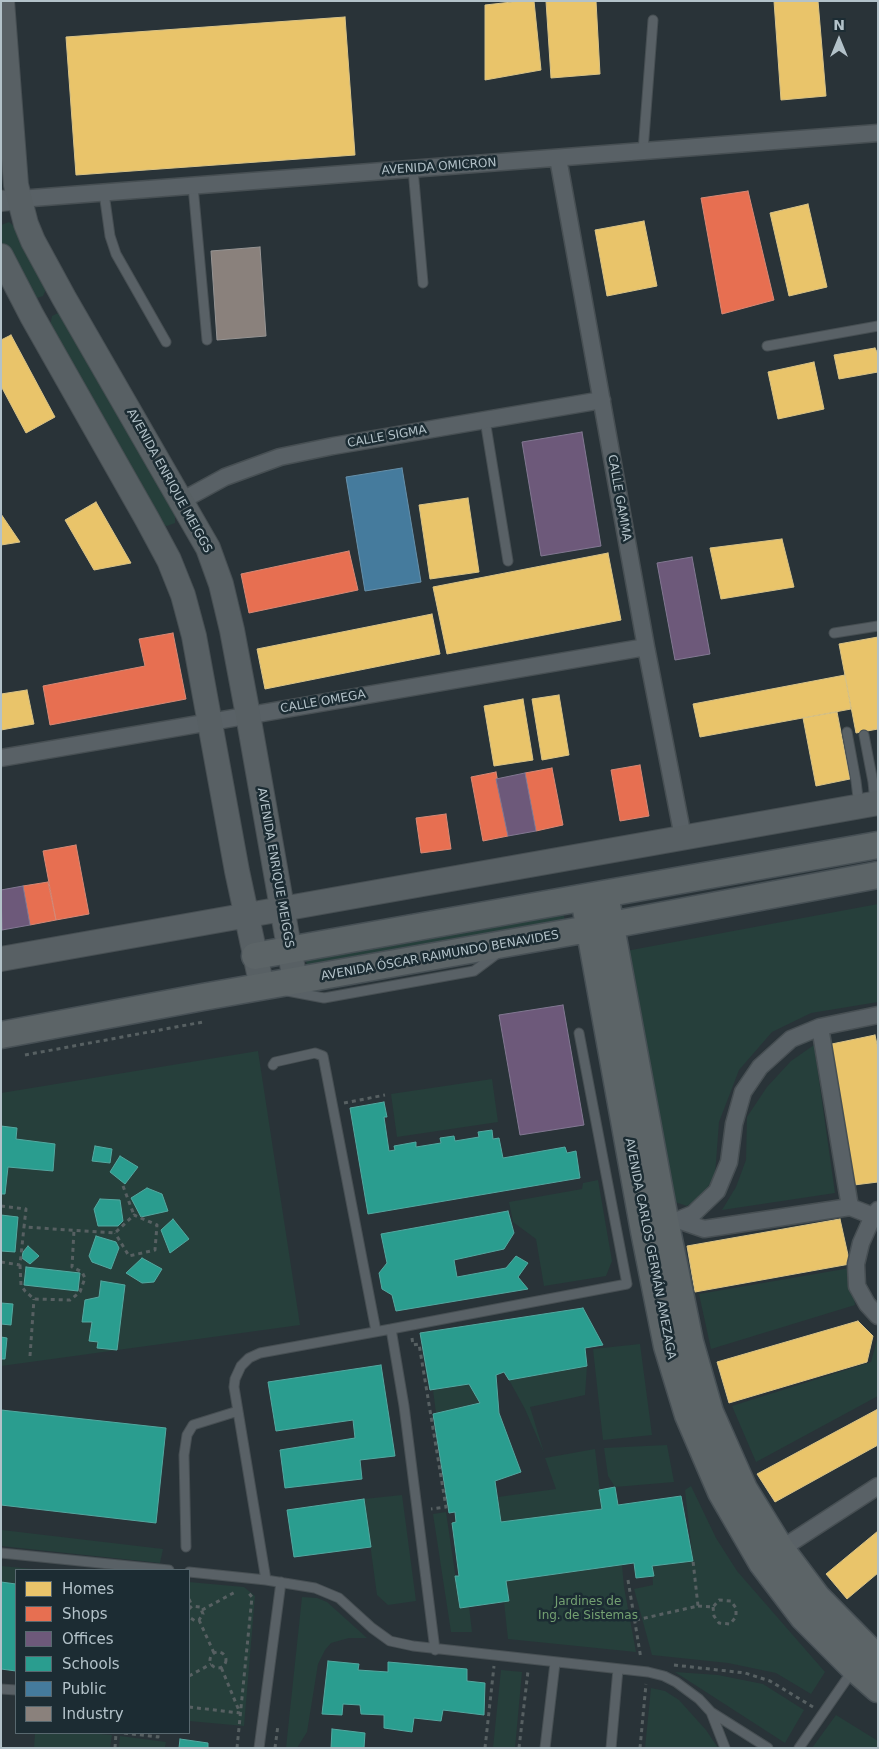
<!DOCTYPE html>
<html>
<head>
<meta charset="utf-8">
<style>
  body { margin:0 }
  #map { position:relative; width:879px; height:1749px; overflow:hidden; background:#293338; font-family:"DejaVu Sans",sans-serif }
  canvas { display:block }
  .frame { position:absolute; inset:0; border:2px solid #b3c2c9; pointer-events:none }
  .legend { position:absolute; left:15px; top:1569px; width:175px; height:165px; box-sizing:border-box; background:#1c2c33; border:1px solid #58686f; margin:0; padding:6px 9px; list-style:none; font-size:15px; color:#b3c2c9 }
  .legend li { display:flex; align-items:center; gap:10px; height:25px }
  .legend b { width:25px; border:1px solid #58686f }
  .north { position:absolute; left:814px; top:15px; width:50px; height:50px; -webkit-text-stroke:4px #1c2c33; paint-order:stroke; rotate:0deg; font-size:14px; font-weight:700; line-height:20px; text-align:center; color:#b3c2c9 }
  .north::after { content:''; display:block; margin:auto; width:18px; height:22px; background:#b3c2c9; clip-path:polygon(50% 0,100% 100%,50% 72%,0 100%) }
</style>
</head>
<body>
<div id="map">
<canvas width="879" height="1749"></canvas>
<div class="frame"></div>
<ul class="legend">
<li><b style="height:14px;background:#e9c46a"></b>Homes</li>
<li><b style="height:14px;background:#e76f51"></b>Shops</li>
<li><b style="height:14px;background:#6d597a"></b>Offices</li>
<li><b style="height:14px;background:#2a9d8f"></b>Schools</li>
<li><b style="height:14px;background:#457b9d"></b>Public</li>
<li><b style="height:14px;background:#8a817c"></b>Industry</li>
</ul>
<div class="north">N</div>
</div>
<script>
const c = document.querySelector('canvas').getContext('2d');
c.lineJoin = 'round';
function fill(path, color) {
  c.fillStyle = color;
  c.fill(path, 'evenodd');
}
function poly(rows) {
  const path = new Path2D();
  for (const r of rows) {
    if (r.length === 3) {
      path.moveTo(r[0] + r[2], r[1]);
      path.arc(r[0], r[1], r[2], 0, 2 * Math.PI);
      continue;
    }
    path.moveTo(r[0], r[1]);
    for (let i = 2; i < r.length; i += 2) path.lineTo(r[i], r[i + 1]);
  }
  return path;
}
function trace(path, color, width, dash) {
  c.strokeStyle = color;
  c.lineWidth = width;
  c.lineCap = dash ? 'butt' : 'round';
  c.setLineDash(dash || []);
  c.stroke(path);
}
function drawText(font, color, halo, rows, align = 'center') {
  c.font = font + ' "DejaVu Sans",sans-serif';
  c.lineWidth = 5;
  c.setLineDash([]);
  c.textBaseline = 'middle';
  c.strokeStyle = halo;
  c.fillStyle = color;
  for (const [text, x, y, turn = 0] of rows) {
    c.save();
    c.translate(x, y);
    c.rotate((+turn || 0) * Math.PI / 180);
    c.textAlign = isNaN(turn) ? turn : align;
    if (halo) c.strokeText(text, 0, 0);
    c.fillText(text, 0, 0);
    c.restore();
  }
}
fill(poly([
  [9,222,20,231,48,285,43,296,34,299,1,244,1,225],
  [58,313,65,319,175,515,175,523,167,526,159,524,50,326,52,316],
  [878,904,878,1002,811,1013,772,1032,739,1070,719,1122,715,1175,703,1195,687,1206,675,1202,626,951],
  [562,908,565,921,308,968,304,955],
  [814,1045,835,1193,722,1210,736,1187,746,1160,747,1117,767,1087,791,1061],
  [258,1051,300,1325,1,1366,1,1093],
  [492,1079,498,1122,397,1137,391,1094],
  [598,1180,612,1261,606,1276,544,1286,536,1239,513,1222,509,1202,582,1189,583,1183],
  [850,1268,855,1305,711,1349,699,1294],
  [878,1336,878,1396,756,1462,732,1406,871,1362],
  [640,1344,652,1435,603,1440,593,1349],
  [587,1366,585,1395,530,1407,544,1453,525,1409,509,1380],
  [469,1384,480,1403,436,1413,433,1390],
  [667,1445,674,1482,615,1487,608,1476,604,1448],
  [595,1449,602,1509,501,1522,498,1497,556,1489,545,1458],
  [691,1486,716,1538,737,1571,825,1672,811,1694,776,1673,728,1663,652,1655,634,1589,653,1585,652,1566,693,1561,685,1490],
  [402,1495,416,1601,388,1605,377,1595,364,1499],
  [446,1512,460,1607,469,1606,472,1632,451,1632,433,1514],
  [2,1530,163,1549,160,1563,1,1546],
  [622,1565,624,1587,636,1652,508,1639,504,1602,509,1601,506,1581],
  [1,1566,43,1570,16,1570,16,1584,1,1582],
  [189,1582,244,1587,255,1596,244,1726,189,1721],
  [302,1597,317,1598,327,1602,367,1638,349,1638,331,1643,325,1650,318,1664,307,1732,297,1748,286,1748],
  [501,1670,522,1672,515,1748,493,1748],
  [675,1672,718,1675,763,1684,804,1710,785,1743],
  [651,1688,665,1691,679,1700,706,1730,718,1748,645,1748],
  [836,1715,878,1741,878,1748,812,1748],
  [35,1733,88,1733,112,1735,110,1748,34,1748],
  [120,1736,166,1742,165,1747,167,1748,119,1748]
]), '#263f3b');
const homes = poly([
  [521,1,534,1,541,70,485,80,485,5,521,1],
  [546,1,596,1,600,74,551,78,546,1],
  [774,1,818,1,826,96,781,100,774,1],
  [345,17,355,155,76,175,66,37,345,17],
  [808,204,827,287,789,296,770,213,808,204],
  [644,221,657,286,607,296,595,230,644,221],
  [11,335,55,417,26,433,1,386,1,340,11,335],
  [875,348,878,354,878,372,839,379,834,355,875,348],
  [814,362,824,409,778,419,768,372,814,362],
  [468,498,479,572,430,579,419,505,468,498],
  [96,502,131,563,94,570,65,520,96,502],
  [1,514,20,542,1,545,1,514],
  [782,539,794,587,721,599,710,548,782,539],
  [608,553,621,620,447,654,433,587,608,553],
  [432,614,440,654,265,689,257,649,432,614],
  [878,637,878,729,856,733,839,644,878,637],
  [845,675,851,709,700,737,693,704,845,675],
  [27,690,34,724,1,730,1,694,27,690],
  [559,695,569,755,542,760,532,699,559,695],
  [523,699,533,760,494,766,484,706,523,699],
  [837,712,850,779,816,786,803,718,837,712],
  [875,1035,878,1049,878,1182,854,1185,827,1045,875,1035],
  [840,1219,850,1264,695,1292,687,1246,840,1219],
  [858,1321,873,1336,867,1362,729,1403,717,1362,858,1321],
  [878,1409,878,1445,775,1502,757,1474,878,1409],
  [878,1531,878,1573,847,1599,826,1574,878,1531]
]);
fill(homes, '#e9c46a');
trace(homes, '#d9c386', 1);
const shops = poly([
  [748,191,774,300,722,314,701,198,748,191],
  [349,551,358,590,249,613,241,574,349,551],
  [173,633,186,699,50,725,43,686,145,666,139,639,173,633],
  [640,765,649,816,620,821,611,770,640,765],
  [552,768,563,825,536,831,525,773,552,768],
  [496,772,508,836,483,841,471,777,496,772],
  [446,814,451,849,421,853,416,818,446,814],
  [76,845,89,914,56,920,43,851,76,845],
  [48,882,56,920,30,925,23,886,48,882]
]);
fill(shops, '#e76f51');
trace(shops, '#d78875', 1);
const offices = poly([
  [582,432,601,546,541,556,522,442,582,432],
  [692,557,710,654,675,660,657,563,692,557],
  [525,773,536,831,508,836,496,779,525,773],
  [23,886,30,925,2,930,1,890,23,886],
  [563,1005,584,1125,520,1135,499,1015,563,1005]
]);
fill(offices, '#6d597a');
trace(offices, '#827892', 1);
const schools = poly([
  [384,1102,387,1117,384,1117,389,1151,395,1150,394,1146,416,1142,416,1147,441,1143,440,1138,454,1136,455,1141,479,1137,478,1132,492,1130,493,1139,499,1138,503,1158,565,1147,567,1153,576,1151,580,1178,368,1214,350,1108,384,1102],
  [1,1126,17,1128,16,1139,55,1144,53,1171,8,1167,5,1194,1,1194,1,1126],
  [95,1146,112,1149,110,1163,92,1161,95,1146],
  [120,1156,138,1167,125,1184,110,1172,120,1156],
  [147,1188,162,1194,168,1211,141,1217,131,1198,147,1188],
  [100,1199,120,1200,123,1221,118,1226,98,1226,94,1209,100,1199],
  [508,1211,514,1233,504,1249,454,1260,457,1277,506,1268,516,1256,528,1263,518,1277,528,1289,396,1311,392,1295,382,1289,379,1273,387,1263,381,1234,508,1211],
  [1,1215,18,1217,15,1252,1,1251,1,1215],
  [173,1219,189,1239,170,1253,161,1230,173,1219],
  [96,1236,116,1242,119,1248,111,1269,92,1262,89,1256,96,1236],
  [28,1246,39,1256,30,1264,22,1258,23,1252,28,1246],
  [142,1258,162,1269,154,1282,142,1283,126,1273,142,1258],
  [26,1267,80,1273,78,1291,24,1285,26,1267],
  [101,1281,125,1285,117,1350,97,1348,98,1342,89,1341,92,1322,82,1322,85,1300,99,1297,101,1281],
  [1,1303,13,1304,11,1325,1,1324,1,1303],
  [583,1308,603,1345,585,1348,587,1366,509,1380,504,1372,496,1375,499,1413,521,1472,495,1481,501,1522,602,1509,599,1490,615,1487,618,1505,681,1496,693,1561,652,1566,654,1576,636,1578,634,1563,506,1581,509,1601,460,1608,455,1576,459,1576,452,1523,456,1522,455,1512,449,1513,433,1414,480,1403,469,1384,430,1390,420,1333,583,1308],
  [1,1337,7,1338,5,1359,1,1359,1,1337],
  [381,1365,395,1456,360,1460,362,1479,285,1488,280,1450,355,1438,353,1420,276,1431,268,1382,381,1365],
  [1,1410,166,1428,156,1523,1,1505,1,1410],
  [364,1499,371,1547,294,1557,287,1510,364,1499],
  [1,1582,16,1584,16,1671,1,1669,1,1582],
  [328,1661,359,1664,358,1670,388,1672,388,1662,467,1669,467,1681,485,1683,484,1715,443,1710,441,1721,414,1718,412,1732,384,1728,384,1715,361,1714,360,1705,343,1704,342,1715,322,1714,328,1661],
  [332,1729,365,1733,364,1748,331,1748,332,1729],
  [180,1739,208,1743,208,1748,179,1748,180,1739]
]);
fill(schools, '#2a9d8f');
trace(schools, '#53a8a0', 1);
const public = poly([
  [402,468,421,582,365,591,346,477,402,468]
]);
fill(public, '#457b9d');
trace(public, '#6690aa', 1);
const industry = poly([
  [260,247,266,336,217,340,211,251,260,247]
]);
fill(industry, '#8a817c');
trace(industry, '#969493', 1);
const service = poly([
  [643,151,653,20],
  [413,169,423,283],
  [193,186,207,340],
  [104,193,110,236,116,254,166,342],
  [767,346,878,326],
  [485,420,508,561],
  [834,633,878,626],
  [847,732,856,781,859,806],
  [864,735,873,782,875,803],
  [287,991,324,998,474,971,498,953],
  [273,1065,275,1062,315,1053,323,1056,376,1331],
  [186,1547,184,1455,187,1435,193,1425,238,1411],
  [1,1553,169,1570],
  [189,1572,266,1580,315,1588,339,1598,372,1628,390,1641,413,1646,648,1672,664,1676,676,1682,699,1699,711,1712,725,1748],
  [266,1580,234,1387,235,1379,241,1366,249,1358,260,1353,391,1329],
  [435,1650,404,1406,391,1329,627,1284,579,1033],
  [1,1689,16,1690],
  [711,1712,768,1748],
  [259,1748,281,1582],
  [545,1748,555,1663],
  [611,1748,618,1669],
  [799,1748,853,1670]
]);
const minor = poly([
  [558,158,646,647,683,837],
  [19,199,878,133],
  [181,501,225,477,280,457,333,446,602,400],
  [1,758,646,647],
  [820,1027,850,1207],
  [878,1210,873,1216,861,1243,856,1264,857,1286,867,1304,878,1316],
  [678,1220,704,1229,850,1207,873,1216],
  [666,1225,693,1214,717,1191,729,1162,734,1124,743,1092,760,1067,791,1039,820,1027,878,1015],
  [781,1549,878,1486]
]);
const tertiary = poly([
  [1,201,19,199]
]);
const secondary = poly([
  [2,1,16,185,26,224,33,241,64,298,208,548,221,584,232,630,248,715,295,981],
  [1,256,32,316,147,519,169,560,183,595,194,636,237,871,262,987],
  [1,959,878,803]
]);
const primary = poly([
  [605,894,666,1225,690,1342,710,1412,744,1489,781,1549,817,1597,878,1659],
  [584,898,644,1231,667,1346,688,1415,721,1492,762,1563,803,1617,854,1668,878,1689],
  [255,956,878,845],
  [1,1035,203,997,611,925,878,875]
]);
trace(service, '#474f53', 11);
trace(minor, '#474f53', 19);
trace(tertiary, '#474f53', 22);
trace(secondary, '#474f53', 26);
trace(primary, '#475055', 29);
trace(poly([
  [25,1055,203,1022],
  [344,1103,385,1095],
  [123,1186,134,1215],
  [1,1206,26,1209,24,1227,115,1233,134,1215,157,1225,155,1250,129,1256,115,1233],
  [1,1262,20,1265,24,1227],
  [20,1265,21,1285,25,1291,34,1299,70,1300,80,1292,85,1278,82,1272,72,1267,74,1230],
  [412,1338,413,1345,419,1344,446,1507,431,1509],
  [30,1356,34,1299],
  [628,1580,641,1659],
  [189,1599,192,1606],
  [698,1606,713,1607,719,1600,731,1601,736,1608,736,1617,730,1624,719,1623,714,1616,713,1607],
  [189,1609,192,1606,200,1607,203,1614,199,1620,195,1621,189,1617],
  [202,1610,237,1591],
  [199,1620,214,1653],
  [636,1620,698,1606,693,1561],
  [218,1660,8],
  [674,1665,745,1673,770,1681,813,1707],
  [189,1676,211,1664],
  [189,1707,240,1713,221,1667],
  [124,1733,158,1737,158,1733],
  [115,1748,116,1733],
  [237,1748,252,1597,247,1591],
  [275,1748,278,1725],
  [485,1748,494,1666],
  [519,1748,528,1671],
  [640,1748,646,1684]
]), '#576062', 3, [4, 4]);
trace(service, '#596166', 9);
trace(minor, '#596166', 16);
trace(tertiary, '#596166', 20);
trace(secondary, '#586064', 24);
trace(primary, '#5c6467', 26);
drawText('12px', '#b3c2c9', '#1c2c33', [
  ["AVENIDA OMICRON",439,167,-4],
  ["CALLE SIGMA",387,437,-10],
  ["AVENIDA ENRIQUE MEIGGS",169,481,61],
  ["CALLE GAMMA",619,498,80],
  ["CALLE OMEGA",323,702,-10],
  ["AVENIDA ENRIQUE MEIGGS",275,868,80],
  ["AVENIDA ÓSCAR RAIMUNDO BENAVIDES",440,956,-10],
  ["AVENIDA CARLOS GERMÁN AMEZAGA",650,1249,79]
]);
drawText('12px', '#73a071', '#1c2c33', [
  ["Jardines de",588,1602],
  ["Ing. de Sistemas",588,1616]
]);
</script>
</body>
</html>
